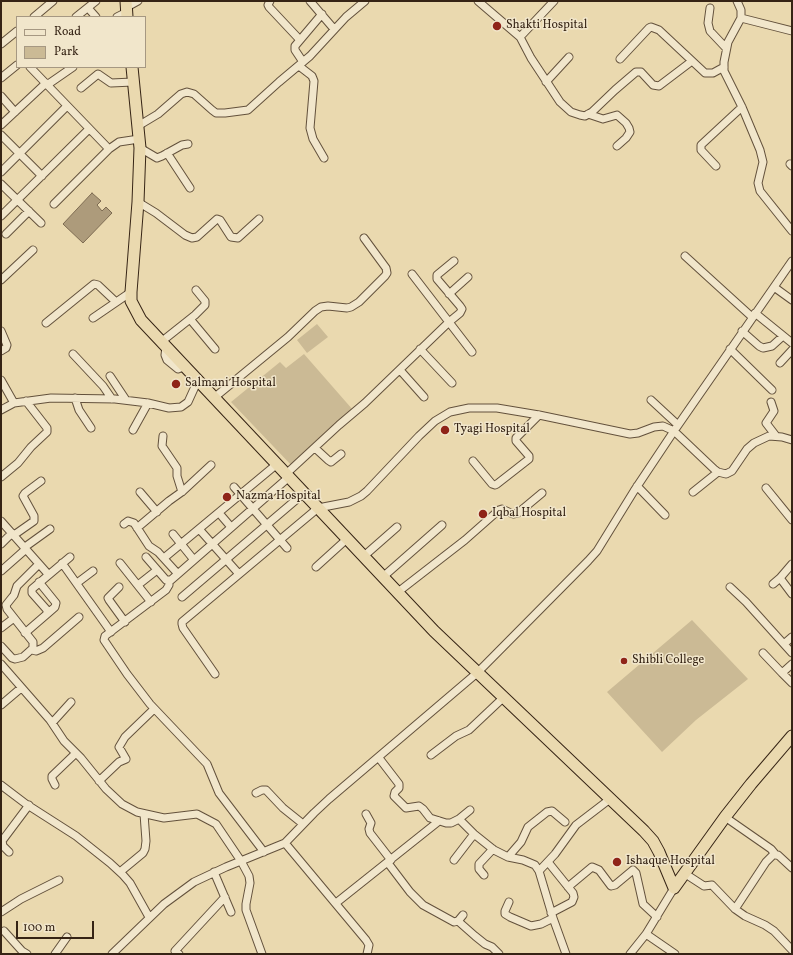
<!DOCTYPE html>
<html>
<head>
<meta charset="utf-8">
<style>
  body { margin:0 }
  #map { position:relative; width:793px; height:955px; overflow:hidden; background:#ead9af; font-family:Vollkorn,serif }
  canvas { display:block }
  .frame { position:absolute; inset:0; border:2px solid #362415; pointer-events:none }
  .legend { position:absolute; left:16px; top:16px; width:130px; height:52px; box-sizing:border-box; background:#f1e6cb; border:1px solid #a69882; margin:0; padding:5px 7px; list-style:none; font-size:12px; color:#362415 }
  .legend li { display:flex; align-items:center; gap:8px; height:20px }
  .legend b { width:20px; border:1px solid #a69882 }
  .scale { position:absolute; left:16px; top:921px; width:78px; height:18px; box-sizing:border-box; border:2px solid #362415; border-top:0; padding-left:5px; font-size:12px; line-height:14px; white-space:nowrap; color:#362415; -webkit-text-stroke:3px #f1e6cb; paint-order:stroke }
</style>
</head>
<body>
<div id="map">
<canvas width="793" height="955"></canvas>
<div class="frame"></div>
<ul class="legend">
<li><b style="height:5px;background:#f1e6cb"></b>Road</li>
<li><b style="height:11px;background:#cbba95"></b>Park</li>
</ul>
<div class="scale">100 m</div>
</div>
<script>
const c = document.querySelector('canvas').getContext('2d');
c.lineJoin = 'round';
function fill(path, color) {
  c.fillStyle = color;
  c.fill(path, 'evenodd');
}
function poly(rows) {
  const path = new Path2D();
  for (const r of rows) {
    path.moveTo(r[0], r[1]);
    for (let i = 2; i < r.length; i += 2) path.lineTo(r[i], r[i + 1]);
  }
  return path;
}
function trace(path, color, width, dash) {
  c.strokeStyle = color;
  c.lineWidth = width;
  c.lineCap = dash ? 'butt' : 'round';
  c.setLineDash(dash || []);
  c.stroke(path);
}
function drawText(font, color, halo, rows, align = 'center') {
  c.font = font + ' Vollkorn,serif';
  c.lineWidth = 3;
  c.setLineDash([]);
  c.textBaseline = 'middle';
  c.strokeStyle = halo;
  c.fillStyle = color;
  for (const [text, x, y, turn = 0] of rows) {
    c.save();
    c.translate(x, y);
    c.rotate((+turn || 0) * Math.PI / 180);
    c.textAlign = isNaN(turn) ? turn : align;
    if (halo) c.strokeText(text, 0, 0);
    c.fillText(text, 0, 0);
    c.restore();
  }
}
fill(poly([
  [317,324,328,337,307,353,297,340],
  [304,354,353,410,294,468,231,402,280,362,286,368],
  [692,620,748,679,696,720,662,752,607,692]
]), '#cbba95');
const water = poly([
  [92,193,101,201,97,205,102,211,106,207,112,213,83,243,63,224,92,193]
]);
fill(water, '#ad9b7b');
trace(water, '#7d6b52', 1);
const minor = poly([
  [270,1,268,5,269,7,300,40],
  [310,1,334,29],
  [478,1,520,37,531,58,560,102,571,112,580,115,585,116,592,112,615,90,636,72,641,72,653,85,659,86,692,61],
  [737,1,741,10,741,18,728,42,724,62,724,71,742,107,760,150,763,162,758,183,760,191,792,231],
  [127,7,138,1],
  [88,8,96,17],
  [710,8,708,23,710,31,726,48],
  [34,17,53,1],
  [76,17,96,1],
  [117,17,127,12],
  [741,18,792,31],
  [520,37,554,1],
  [1,44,17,31],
  [620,59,649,28,651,27,659,30,705,73,713,73,724,67],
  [303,62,295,50,295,46,322,14],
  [299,66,312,76,314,81,310,128,313,139,324,158],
  [30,67,109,149],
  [1,78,17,65],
  [546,82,569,57],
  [47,85,73,67],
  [81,88,98,74,111,83,133,82],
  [1,96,15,112],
  [588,114,603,119,617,115,626,123,629,128,630,132,626,138,617,146],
  [1,125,46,83],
  [138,126,158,114,181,94,187,92,194,94,212,110,216,113,225,113,248,110,279,82,310,56,346,17,365,1],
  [1,135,42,176],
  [140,148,157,158,162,156,182,145,188,144],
  [167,153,190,188],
  [790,164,792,166],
  [716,166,701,150,701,145,742,107],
  [1,172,67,106],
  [1,184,41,223],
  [138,202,156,213,185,235,192,238,197,237,217,219,220,220,231,237,238,238,259,219],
  [54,204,109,149,119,142,139,139],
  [1,216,89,129],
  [6,234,29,211],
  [685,256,752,317],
  [412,274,472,352],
  [1,280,33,250],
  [774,287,792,300],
  [449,294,468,277],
  [755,313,792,343],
  [93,318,131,292],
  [190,319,215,349],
  [46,323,94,284,98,285,116,302],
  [1,331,7,345,6,348,1,351],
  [742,331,759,346,763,348,772,346,783,336],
  [161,342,195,315,205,305,205,301,196,290],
  [166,347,165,355,167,360,178,369,186,366],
  [420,349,452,383],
  [730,349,772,390],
  [73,354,103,386,112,399],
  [780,363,792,350],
  [400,370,424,397],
  [110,376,126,400],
  [1,380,14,403],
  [215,397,288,337,315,311,321,307,328,306,347,308,351,307,359,302,385,276,387,273,386,268,364,238],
  [75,398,79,410,91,428],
  [651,400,678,425],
  [771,402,774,411,766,423,776,436],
  [1,410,14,403,51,398,115,399,148,403,169,408,181,407,188,402,198,380],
  [133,430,148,403],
  [163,436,162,446,177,468,177,476,182,492],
  [315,448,328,460,331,462,341,454],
  [473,461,492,484,495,485,497,484,529,459,529,456,516,441,516,438,539,415],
  [286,474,339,425,365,403,449,322,460,313,462,309,460,306,437,279,437,275,454,261],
  [1,477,18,463,31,447,47,432,47,428,26,401],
  [637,486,665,515],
  [234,487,287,548],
  [766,488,792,520],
  [140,492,157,512],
  [693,492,718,472],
  [219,513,231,527],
  [1,521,48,574],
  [124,524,128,521,134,523,149,546,158,552,178,574],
  [137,528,169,501,183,491,211,465],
  [199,529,239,574],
  [173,534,194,560],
  [14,535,34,521,34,516,23,496,25,493,41,481],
  [1,544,12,533],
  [25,547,50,529],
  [364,556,397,527],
  [146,557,166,580,171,580,289,477],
  [164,558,277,464],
  [62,563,111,632],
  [120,563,151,602],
  [316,567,348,538],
  [1,571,26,549],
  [384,576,442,525],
  [780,578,792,564],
  [169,581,169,585,166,590,105,636,104,640,127,674,150,704,207,764,219,793,264,852],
  [39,582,56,603,55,607,47,614],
  [77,583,93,571],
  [773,584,780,578,792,594],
  [138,585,157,570],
  [119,587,108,598,109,600,125,622],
  [730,587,746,602,792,653],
  [398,592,465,540,499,510,502,509,513,514,518,513,542,493],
  [182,597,304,493],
  [1,628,14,618],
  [25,633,47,614,47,610,32,593,32,589,70,557],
  [784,644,792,637],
  [1,646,12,658,15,659,23,657,33,648,33,642,7,609,6,605,14,595,17,586,39,564],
  [32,650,36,651,43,648,79,617],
  [763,653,782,673,792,664],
  [1,664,50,720,64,741,81,758,106,789,122,804,137,812,164,818,197,814,216,824,241,861,249,876,250,883,246,904,246,910,262,954],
  [782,673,792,683],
  [215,674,183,628,182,624,182,622,318,508,349,502,361,496,367,491,419,436,435,421,450,412,469,408,497,408,539,415,630,434,638,433,654,427,663,426,674,431,714,469,718,472,726,474,732,471,747,449,754,443,769,436,782,437,792,440],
  [1,705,21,688],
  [52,723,71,702],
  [431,755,456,736,469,730,504,697],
  [379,758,399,784,399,788,395,792,394,796,406,808,419,806,423,809,430,818,446,823,451,823,459,819,470,810],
  [99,781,119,762,126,759,119,747,125,737,154,709],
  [1,785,26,804,76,836,110,863,123,875,130,883,149,917],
  [55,785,52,779,52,776,76,753],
  [256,793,262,790,266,790,283,808,303,824],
  [366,814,371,823,369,829,370,833,391,860],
  [725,817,771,849,776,855],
  [459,819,474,834,494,850,508,857,523,860,535,865,539,871,553,918,566,954],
  [9,852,3,846,2,841,29,805],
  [508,857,521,842,528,827,547,812,552,811,565,822],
  [454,860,474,834],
  [548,862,573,893,574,897,572,902,551,913],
  [388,863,410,892,423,905,454,922,458,921,463,915],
  [539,871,555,854,576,825,610,799],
  [120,872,143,853,145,849,146,841,144,814],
  [214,872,231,912],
  [684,873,704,886,712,885,735,909,745,916,765,925,774,931,792,950],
  [484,875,479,869,479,864,493,849],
  [568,887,592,867,599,870,611,886,615,885,633,870,636,873,643,904,657,917],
  [509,902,505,911,505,914,510,917,531,926,541,924,553,918],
  [336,903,439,821],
  [735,909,766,862,773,855,778,855,792,868],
  [1,912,21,899,59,880],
  [458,921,475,936,485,944,492,947,499,954],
  [4,931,22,951,27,954],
  [646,934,675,954],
  [55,954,67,937],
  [112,954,164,904,194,882,226,867,285,843],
  [179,954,175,951,225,897],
  [367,954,369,945,366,940,285,843,314,813,329,799,477,673,588,561,597,551,634,491,674,431,792,261],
  [630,954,646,934,674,888]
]);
const highway = poly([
  [126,1,127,17],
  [132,67,140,148,138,202,131,292,131,301,141,320,434,631,644,831,653,841,659,852,674,888],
  [674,888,725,817,751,784,792,736]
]);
trace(minor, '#63513c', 9);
trace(highway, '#362415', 13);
trace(minor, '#f1e6cb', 7);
trace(highway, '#ead9af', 11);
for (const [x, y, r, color] of [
  [497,26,5,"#8f2418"],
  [176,384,5,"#8f2418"],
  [445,430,5,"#8f2418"],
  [227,497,5,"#8f2418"],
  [483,514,5,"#8f2418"],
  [624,661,4,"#8f2418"],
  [617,862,5,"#8f2418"]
]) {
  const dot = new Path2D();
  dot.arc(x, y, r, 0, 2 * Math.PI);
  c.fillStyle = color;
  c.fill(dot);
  trace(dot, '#f1e6cb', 1.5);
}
drawText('12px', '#362415', '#f1e6cb', [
  ["Shakti Hospital",506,26],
  ["Salmani Hospital",185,384],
  ["Tyagi Hospital",454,430],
  ["Nazma Hospital",236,497],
  ["Iqbal Hospital",492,514],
  ["Shibli College",632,661],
  ["Ishaque Hospital",626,862]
], 'left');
</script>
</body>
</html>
